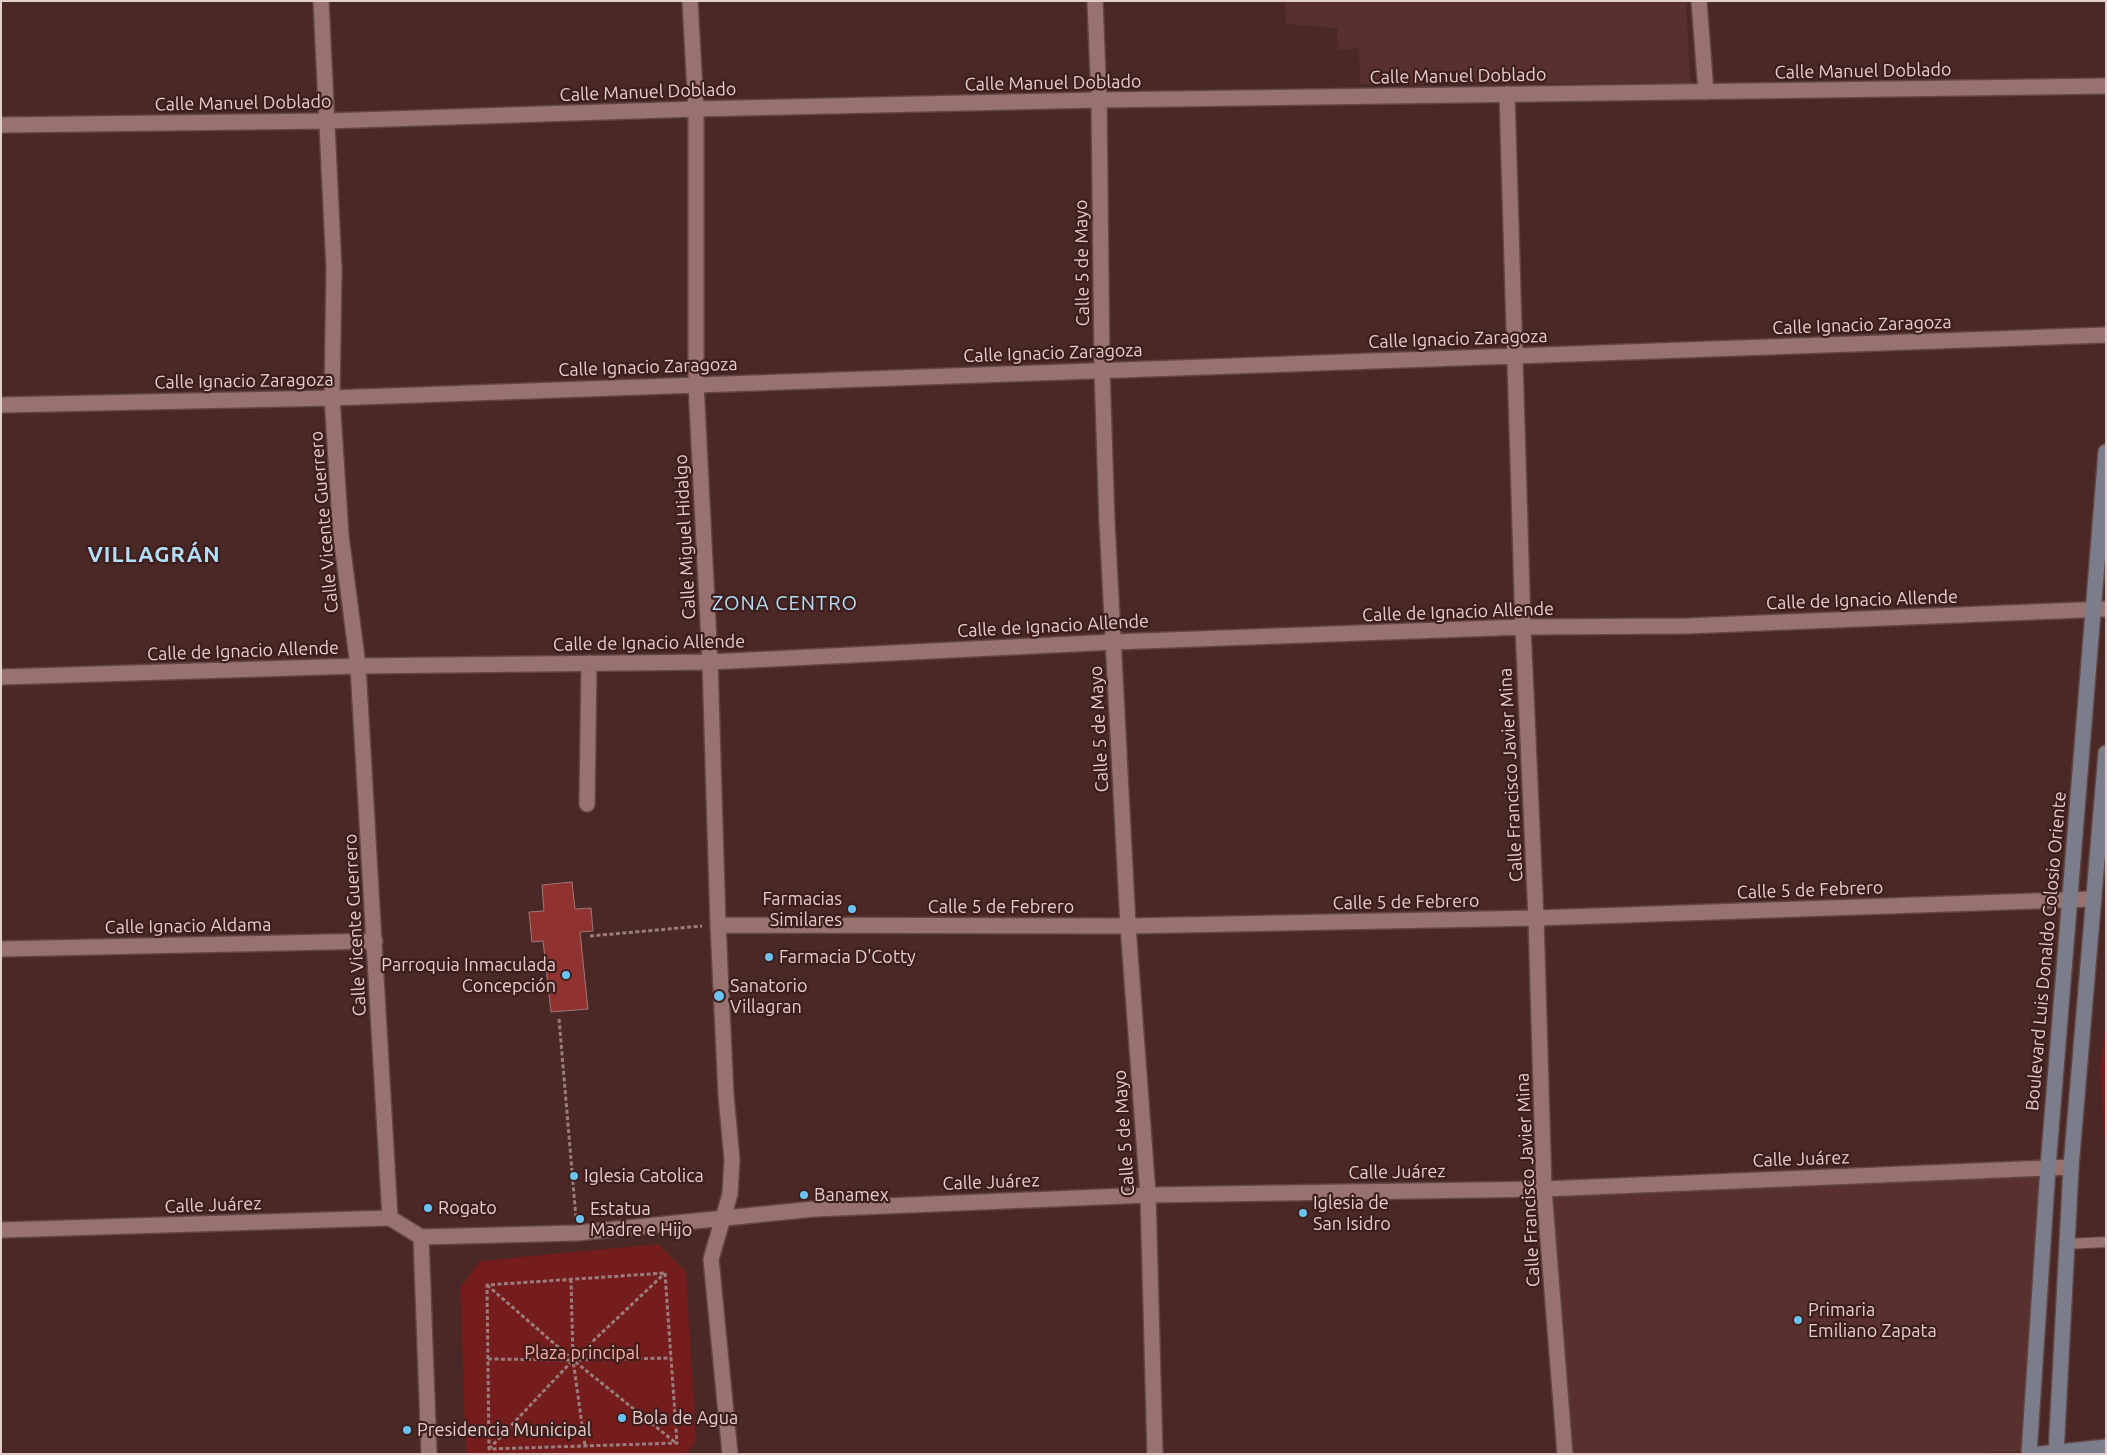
<!DOCTYPE html>
<html>
<head>
<meta charset="utf-8">
<style>
  body { margin:0 }
  #map { position:relative; width:2107px; height:1455px; overflow:hidden; background:#492826; font-family:Ubuntu,sans-serif }
  canvas { display:block }
  .frame { position:absolute; inset:0; border:2px solid #e4cecc; pointer-events:none }
</style>
</head>
<body>
<div id="map">
<canvas width="2107" height="1455"></canvas>
<div class="frame"></div>
</div>
<script>
const c = document.querySelector('canvas').getContext('2d');
c.lineJoin = 'round';
function fill(path, color) {
  c.fillStyle = color;
  c.fill(path, 'evenodd');
}
function poly(rows) {
  const path = new Path2D();
  for (const r of rows) {
    path.moveTo(r[0], r[1]);
    for (let i = 2; i < r.length; i += 2) path.lineTo(r[i], r[i + 1]);
  }
  return path;
}
function trace(path, color, width, dash) {
  c.strokeStyle = color;
  c.lineWidth = width;
  c.lineCap = dash ? 'butt' : 'round';
  c.setLineDash(dash || []);
  c.stroke(path);
}
function drawText(font, color, halo, rows, align = 'center') {
  c.font = font + ' Ubuntu,sans-serif';
  c.lineWidth = 4.5;
  c.setLineDash([]);
  c.textBaseline = 'middle';
  c.strokeStyle = halo;
  c.fillStyle = color;
  for (const [text, x, y, turn = 0] of rows) {
    c.save();
    c.translate(x, y);
    c.rotate((+turn || 0) * Math.PI / 180);
    c.textAlign = isNaN(turn) ? turn : align;
    if (halo) c.strokeText(text, 0, 0);
    c.fillText(text, 0, 0);
    c.restore();
  }
}
fill(poly([
  [1285,1,1686,1,1690,83,1360,84,1359,48,1338,50,1337,28,1286,24],
  [2053,1170,2032,1451,1960,1454,1565,1454,1544,1189]
]), '#58302d');
fill(poly([
  [2106,1023,2106,1159,2100,1068],
  [658,1244,686,1272,696,1441,686,1454,466,1454,460,1288,480,1261]
]), '#751c1d');
const building = poly([
  [572,882,575,909,591,908,593,931,580,932,588,1009,551,1012,543,941,532,942,529,912,544,911,542,885,572,882]
]);
fill(building, '#903230');
trace(building, '#a07975', 1);
const lane = poly([
  [2066,1244,2106,1242]
]);
const street = poly([
  [321,1,334,269,332,398,341,536,358,666,390,1218],
  [690,1,696,109,696,384,710,662,718,925,726,1095,732,1160,730,1194,711,1259,730,1454],
  [1095,1,1099,100,1102,370,1107,522,1128,926,1148,1195,1155,1454],
  [1699,1,1706,92],
  [1507,94,1523,627,1536,918,1544,1189,1565,1454],
  [1,125,327,121,696,109,1099,100,2106,86],
  [1,405,332,398,2106,335],
  [1,677,358,666,710,662,1114,642,1523,627,1687,626,2106,609],
  [587,804,589,663],
  [718,925,1128,926,1536,918,2094,899],
  [1,949,375,941],
  [1,1230,390,1218,421,1237],
  [421,1237,577,1233,814,1209,1148,1195,1544,1189,2071,1167],
  [421,1237,429,1454]
]);
const secondary = poly([
  [2029,1454,2048,1167,2106,452],
  [2040,1454,2106,1447],
  [2056,1454,2071,1167,2106,753]
]);
trace(lane, '#614544', 12);
trace(street, '#614544', 18);
trace(secondary, '#614544', 18);
trace(poly([
  [590,936,702,926],
  [559,1019,576,1218],
  [665,1273,677,1443,489,1449,487,1285,665,1273],
  [571,1279,573,1360,585,1446],
  [487,1285,573,1360,676,1443],
  [488,1359,573,1360,671,1358],
  [489,1449,573,1360,664,1274]
]), '#997e7c', 3, [4, 2.5]);
trace(lane, '#98726e', 10);
trace(street, '#98726e', 15);
trace(secondary, '#7b7e8a', 15);
for (const [x, y, r, color] of [
  [852,909,5,"#6cc3f2"],
  [769,957,5,"#6cc3f2"],
  [566,975,5,"#6cc3f2"],
  [719,996,6,"#6cc3f2"],
  [574,1176,5,"#6cc3f2"],
  [804,1195,5,"#6cc3f2"],
  [428,1208,5,"#6cc3f2"],
  [1303,1213,5,"#6cc3f2"],
  [580,1219,5,"#6cc3f2"],
  [1798,1320,5,"#6cc3f2"],
  [622,1418,5,"#6cc3f2"],
  [407,1430,5,"#6cc3f2"]
]) {
  const dot = new Path2D();
  dot.arc(x, y, r, 0, 2 * Math.PI);
  c.fillStyle = color;
  c.fill(dot);
  trace(dot, '#3e1e1c', 2);
}
drawText('18px', '#e4cecc', '#3e1e1c', [
  ["Calle Manuel Doblado",1863,71,-1],
  ["Calle Manuel Doblado",1458,76,-1],
  ["Calle Manuel Doblado",1053,83,-1],
  ["Calle Manuel Doblado",648,92,-2],
  ["Calle Manuel Doblado",243,103,-1],
  ["Calle 5 de Mayo",1082,263,-91],
  ["Calle Ignacio Zaragoza",1862,325,-2],
  ["Calle Ignacio Zaragoza",1458,339,-2],
  ["Calle Ignacio Zaragoza",1053,353,-2],
  ["Calle Ignacio Zaragoza",648,367,-2],
  ["Calle Ignacio Zaragoza",244,381,-1],
  ["Calle Vicente Guerrero",324,522,-95],
  ["Calle Miguel Hidalgo",685,537,-93],
  ["Calle de Ignacio Allende",1862,600,-2],
  ["Calle de Ignacio Allende",1458,612,-2],
  ["Calle de Ignacio Allende",1053,626,-3],
  ["Calle de Ignacio Allende",649,643,-1],
  ["Calle de Ignacio Allende",243,651,-2],
  ["Calle 5 de Mayo",1099,729,-93],
  ["Calle Francisco Javier Mina",1511,775,-93],
  ["Calle 5 de Febrero",1810,890,-2],
  ["Calle 5 de Febrero",1406,902,-1],
  ["Calle 5 de Febrero",1001,907],
  ["Calle Vicente Guerrero",355,925,-93],
  ["Calle Ignacio Aldama",188,926,-1],
  ["Boulevard Luis Donaldo Colosio Oriente",2046,951,-85],
  ["Calle 5 de Mayo",1124,1133,-94],
  ["Calle Juárez",1801,1159,-2],
  ["Calle Juárez",1397,1172,-1],
  ["Calle Francisco Javier Mina",1528,1180,-93],
  ["Calle Juárez",991,1182,-2],
  ["Calle Juárez",213,1205,-2]
]);
drawText('18px', '#e4cecc', '#3e1e1c', [
  ["Farmacias",842,899,"right"],
  ["Similares",842,920,"right"],
  ["Farmacia D'Cotty",779,957],
  ["Parroquia Inmaculada",556,965,"right"],
  ["Concepción",556,986,"right"],
  ["Sanatorio",730,986],
  ["Villagran",730,1007],
  ["Iglesia Catolica",584,1176],
  ["Banamex",814,1195],
  ["Iglesia de",1313,1203],
  ["San Isidro",1313,1224],
  ["Rogato",438,1208],
  ["Estatua",590,1209],
  ["Madre e Hijo",590,1230],
  ["Primaria",1808,1310],
  ["Emiliano Zapata",1808,1331],
  ["Bola de Agua",632,1418],
  ["Presidencia Municipal",417,1430]
], 'left');
drawText('18px', '#fcada6', '#3e1e1c', [
  ["Plaza principal",582,1353]
]);
c.letterSpacing = '1px';
drawText('20px', '#b1dff9', '#3e1e1c', [
  ["ZONA CENTRO",785,603]
]);
c.letterSpacing = '0px';
c.letterSpacing = '1px';
drawText('bold 22px', '#b1dff9', '#3e1e1c', [
  ["VILLAGRÁN",154,555]
]);
c.letterSpacing = '0px';
</script>
</body>
</html>
